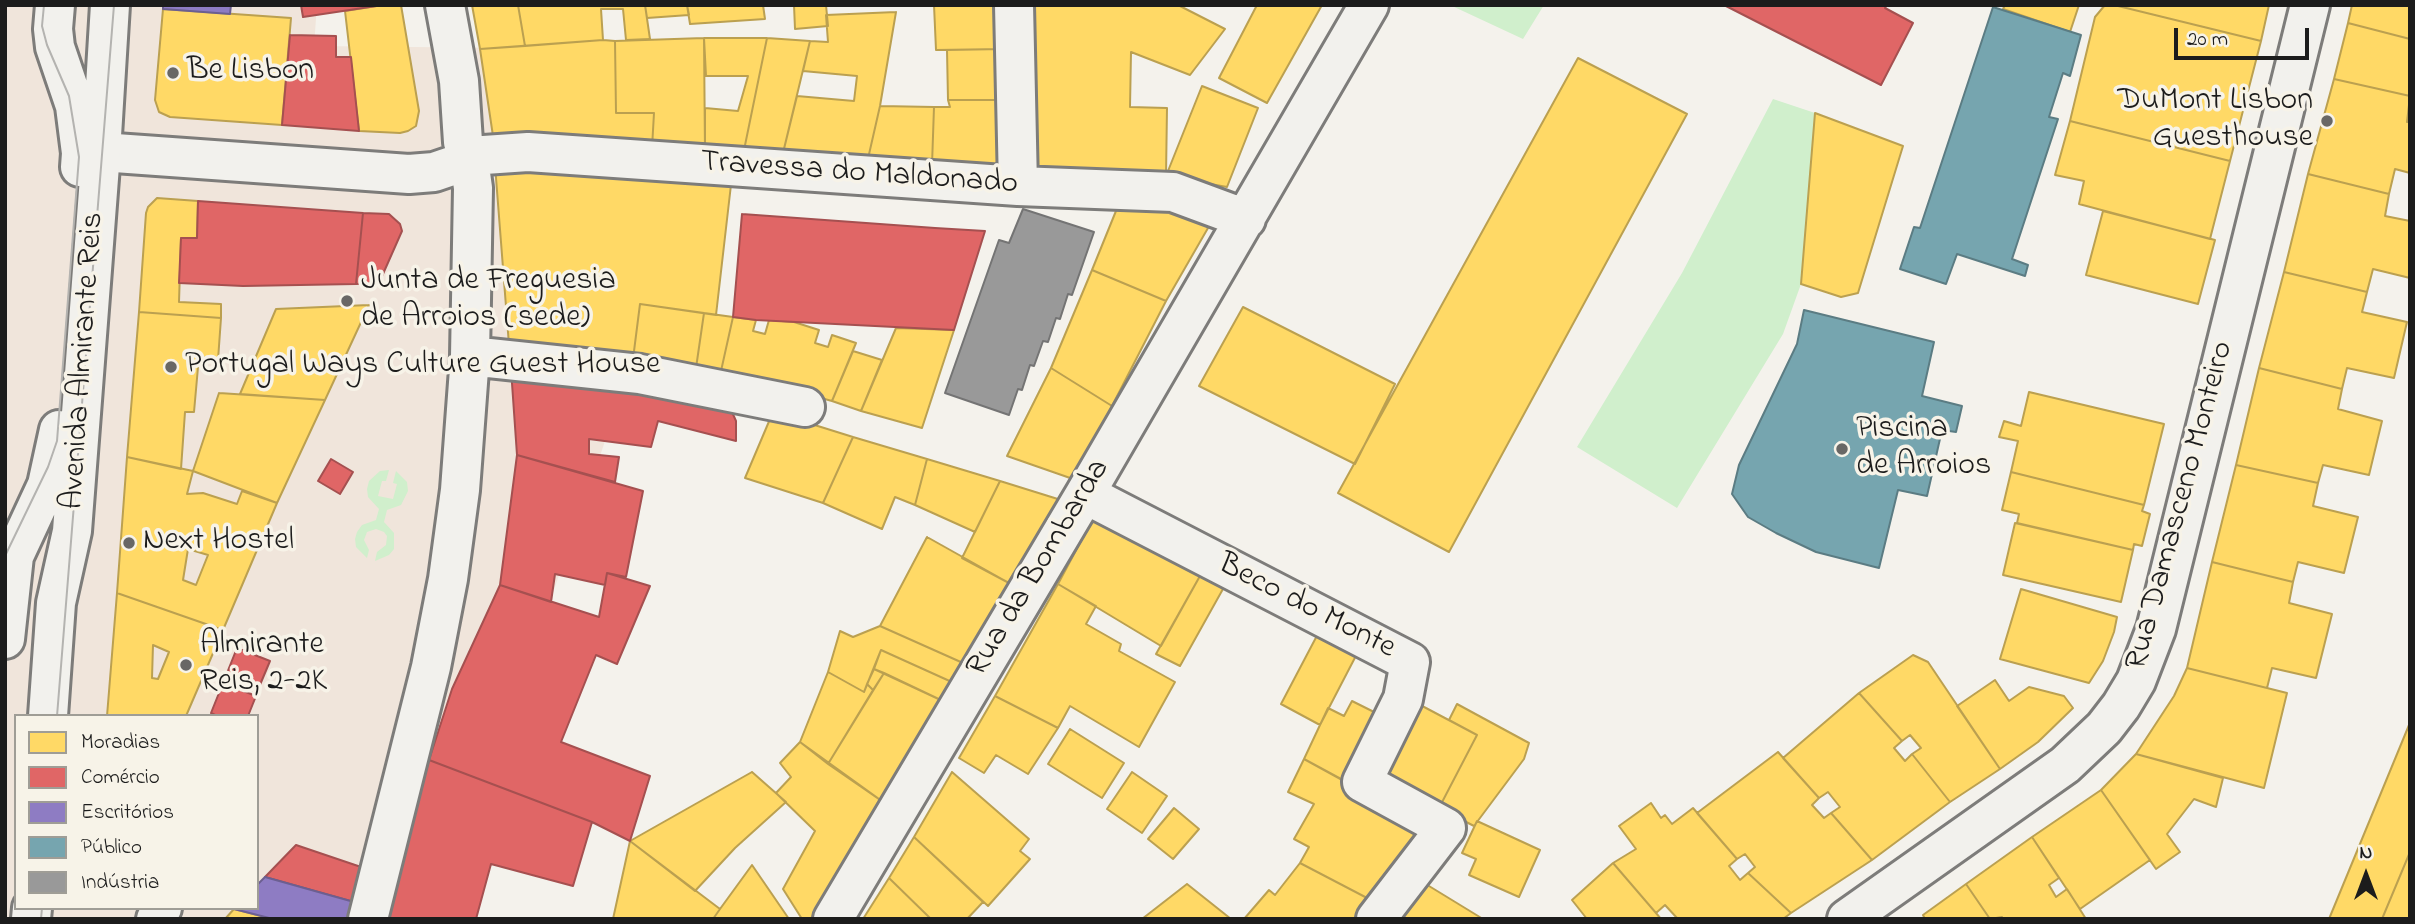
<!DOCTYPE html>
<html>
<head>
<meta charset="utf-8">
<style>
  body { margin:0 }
  #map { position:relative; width:2415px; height:924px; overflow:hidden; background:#f4f2ec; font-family:"Indie Flower",sans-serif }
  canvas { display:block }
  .frame { position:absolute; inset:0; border:7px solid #1c1c1c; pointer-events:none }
  .legend { position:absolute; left:14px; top:714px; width:245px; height:196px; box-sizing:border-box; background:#f7f3e8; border:2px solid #9f9d96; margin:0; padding:9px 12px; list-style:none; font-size:21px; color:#1c1c1c }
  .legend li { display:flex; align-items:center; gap:14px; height:35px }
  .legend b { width:35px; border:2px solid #9f9d96 }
  .north { position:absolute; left:2331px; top:840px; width:70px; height:70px; -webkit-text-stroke:5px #f7f3e8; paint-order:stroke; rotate:0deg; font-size:19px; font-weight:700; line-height:28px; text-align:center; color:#1c1c1c }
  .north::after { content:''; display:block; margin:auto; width:24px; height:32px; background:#1c1c1c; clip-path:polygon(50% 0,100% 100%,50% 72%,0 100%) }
  .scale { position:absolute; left:2174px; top:28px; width:135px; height:32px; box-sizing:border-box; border:4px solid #1c1c1c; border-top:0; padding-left:9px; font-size:21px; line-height:24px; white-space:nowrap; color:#1c1c1c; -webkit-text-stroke:5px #f7f3e8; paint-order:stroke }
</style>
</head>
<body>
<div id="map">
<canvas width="2415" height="924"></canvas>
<div class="frame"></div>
<ul class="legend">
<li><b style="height:19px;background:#ffd966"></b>Moradias</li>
<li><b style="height:19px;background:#e06666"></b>Comércio</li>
<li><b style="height:19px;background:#8e7cc3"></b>Escritórios</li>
<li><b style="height:19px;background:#76a5af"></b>Público</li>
<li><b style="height:19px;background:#999"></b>Indústria</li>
</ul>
<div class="north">N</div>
<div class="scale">20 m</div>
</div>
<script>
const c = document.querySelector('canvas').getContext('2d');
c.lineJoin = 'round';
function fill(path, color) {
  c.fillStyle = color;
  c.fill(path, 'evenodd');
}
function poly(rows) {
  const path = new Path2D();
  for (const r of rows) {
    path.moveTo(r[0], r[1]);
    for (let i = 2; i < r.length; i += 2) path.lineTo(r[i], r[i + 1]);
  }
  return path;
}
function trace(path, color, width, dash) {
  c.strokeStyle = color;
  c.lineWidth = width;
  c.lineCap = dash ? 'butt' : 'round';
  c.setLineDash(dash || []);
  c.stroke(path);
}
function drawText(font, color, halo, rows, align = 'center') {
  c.font = font + ' "Indie Flower",sans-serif';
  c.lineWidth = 7;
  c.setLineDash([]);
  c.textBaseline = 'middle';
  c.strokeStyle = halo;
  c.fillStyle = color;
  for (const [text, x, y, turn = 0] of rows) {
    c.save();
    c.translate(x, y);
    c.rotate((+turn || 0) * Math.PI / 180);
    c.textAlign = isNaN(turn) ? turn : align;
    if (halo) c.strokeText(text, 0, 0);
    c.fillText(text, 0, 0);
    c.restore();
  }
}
fill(poly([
  [5,5,317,5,314,46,613,49,614,415,441,919,5,919],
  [16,716,257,716,257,908,16,908]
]), '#f0e5db');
fill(poly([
  [1450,5,1544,5,1523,39],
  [1773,99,1815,113,1801,284,1783,334,1677,508,1577,447,1682,273],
  [389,470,386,481,382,481,378,496,393,499,397,484,393,483,396,471,407,482,408,491,401,505,387,510,384,522,394,533,394,549,389,555,375,561,377,552,386,545,387,536,384,532,376,529,367,532,364,540,369,550,367,558,356,547,355,539,357,532,362,525,376,520,379,509,368,497,367,489,369,481,380,471]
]), '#d0efcc');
const homes = poly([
  [383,5,401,5,419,111,416,126,408,131,400,133,359,131,345,11,383,5],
  [472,5,518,5,525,46,480,49,472,5],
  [518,5,645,5,650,39,626,40,623,9,601,9,603,40,525,46,518,5],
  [645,5,687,5,689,15,647,18,645,5],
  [687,5,763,5,765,19,690,24,687,5],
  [794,5,826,5,828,26,795,29,794,5],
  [934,5,1002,5,1003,49,936,50,934,5],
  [1034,5,1178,5,1225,29,1190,75,1131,52,1130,107,1167,108,1166,176,1029,167,1034,5],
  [1257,5,1322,5,1267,103,1219,78,1257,5],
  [2005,5,2079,5,2070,32,2003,9,2005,5],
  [2105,5,2114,5,2261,41,2230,161,2070,121,2095,17,2105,5],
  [2114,5,2269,5,2261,41,2114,5],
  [2352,5,2410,5,2410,39,2348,23,2352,5],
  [163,9,291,18,282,125,170,117,159,112,155,100,163,9],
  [896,12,880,106,867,163,782,157,797,96,854,101,857,76,803,71,810,41,828,42,826,15,896,12],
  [2348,23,2410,39,2410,96,2334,79,2348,23],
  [704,38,767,38,743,155,705,152,705,108,738,111,748,76,706,76,704,38],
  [704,38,705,152,652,148,654,113,616,113,615,41,704,38],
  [767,38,810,41,782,157,743,155,767,38],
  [603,40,615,41,616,113,654,113,652,148,493,136,480,49,603,40],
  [1003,49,1004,100,948,100,947,50,1003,49],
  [1578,58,1687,114,1449,552,1338,493,1578,58],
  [2334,79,2410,96,2407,122,2410,122,2410,173,2395,169,2389,194,2308,174,2334,79],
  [1202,86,1258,108,1227,187,1166,176,1202,86],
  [948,100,1004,100,1006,169,932,165,934,107,950,107,948,100],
  [880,106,934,107,932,165,867,163,880,106],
  [1815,113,1903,146,1858,293,1841,297,1801,284,1815,113],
  [2070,121,2230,161,2210,239,2079,204,2084,181,2055,175,2070,121],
  [495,165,732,176,716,315,640,304,633,359,509,345,495,165],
  [2308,174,2389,194,2385,216,2410,221,2410,278,2373,269,2367,292,2284,272,2308,174],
  [157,198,198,201,197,238,181,238,179,302,221,304,221,318,139,312,146,213,148,207,157,198],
  [1118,206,1194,210,1205,216,1208,228,1166,301,1092,270,1118,206],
  [2103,211,2215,240,2198,304,2086,275,2103,211],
  [1092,270,1166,301,1112,406,1051,368,1092,270],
  [2284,272,2367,292,2362,312,2407,322,2394,378,2347,368,2342,389,2259,368,2284,272],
  [640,304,704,313,696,368,633,359,640,304],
  [369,305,325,400,240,394,276,309,369,305],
  [1243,307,1395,384,1355,464,1199,386,1243,307],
  [139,312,221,318,218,360,199,356,194,412,185,412,181,469,127,457,139,312],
  [704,313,733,317,721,371,696,368,704,313],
  [733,317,756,320,753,331,765,334,769,320,794,322,819,330,815,343,828,347,832,335,856,343,832,401,721,371,733,317],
  [896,328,954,330,922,428,861,411,896,328],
  [853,351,882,360,861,411,832,401,853,351],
  [1051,368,1112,406,1073,479,1007,456,1051,368],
  [2259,368,2342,389,2338,409,2382,421,2369,475,2323,465,2318,483,2236,465,2259,368],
  [2029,392,2164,424,2144,505,2011,472,2018,441,1999,437,2004,421,2021,426,2029,392],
  [219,393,325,400,277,503,193,471,219,393],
  [773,412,853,437,823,503,745,478,773,412],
  [853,437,927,459,915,505,895,497,882,529,823,503,853,437],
  [127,457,193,471,187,494,203,493,237,504,242,491,277,503,223,630,117,593,127,457],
  [188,549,208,555,196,585,183,580,188,549],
  [927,459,1000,481,975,532,915,505,927,459],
  [2236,465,2318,483,2313,506,2358,517,2344,573,2298,562,2293,582,2212,562,2236,465],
  [2011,472,2144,505,2142,511,2150,514,2142,546,2134,544,2133,550,2017,523,2019,514,2002,510,2011,472],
  [1000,481,1061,500,1009,583,962,558,1000,481],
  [1097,511,1205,567,1161,646,1058,584,1097,511],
  [2015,523,2133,550,2121,602,2003,575,2015,523],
  [927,537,1009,583,963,663,880,626,927,537],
  [2212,562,2293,582,2289,603,2332,614,2316,678,2272,668,2267,688,2187,668,2212,562],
  [1205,567,1228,580,1180,666,1156,654,1205,567],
  [1058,584,1096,606,1086,624,1121,644,1119,651,1175,682,1139,747,1070,706,1058,728,995,696,1058,584],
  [2021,589,2117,617,2114,632,2103,661,2089,683,2000,659,2021,589],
  [117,593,223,630,186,716,107,716,117,593],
  [153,645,169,652,158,679,152,678,153,645],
  [880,626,963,663,954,683,881,650,864,692,828,672,840,631,853,637,880,626],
  [1321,628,1360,648,1320,725,1281,704,1321,628],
  [881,650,954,683,945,702,874,669,881,650],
  [1913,655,1928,662,2000,769,1950,802,1912,754,1921,748,1910,735,1902,741,1859,693,1913,655],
  [2187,668,2287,693,2264,788,2136,754,2174,696,2187,668],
  [874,669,884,673,873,690,867,684,874,669],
  [828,672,864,692,867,684,873,690,828,764,800,742,828,672],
  [884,673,945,702,886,804,828,764,884,673],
  [1995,680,2009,701,2029,687,2064,696,2073,708,2038,742,2000,769,1957,706,1995,680],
  [1859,693,1902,741,1894,748,1905,761,1912,754,1950,802,1872,860,1831,813,1840,807,1828,792,1819,798,1783,758,1859,693],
  [995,696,1058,728,1028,774,996,755,984,773,959,758,995,696],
  [1409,699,1477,735,1439,808,1370,772,1409,699],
  [1352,701,1388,719,1354,786,1304,759,1328,708,1344,716,1352,701],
  [1457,704,1529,743,1524,759,1474,826,1439,808,1477,735,1449,720,1457,704],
  [2409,725,2410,852,2382,919,2329,919,2409,725],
  [1070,729,1124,763,1102,798,1048,764,1070,729],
  [800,742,886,804,813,919,802,919,783,889,815,831,776,793,791,777,780,763,800,742],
  [1778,752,1819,798,1812,805,1824,818,1831,813,1872,860,1791,913,1748,873,1755,867,1745,854,1737,859,1697,813,1778,752],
  [2136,754,2223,778,2216,807,2194,799,2167,834,2180,852,2156,869,2101,790,2136,754],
  [1304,759,1426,826,1369,899,1300,863,1309,847,1294,839,1314,804,1288,792,1304,759],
  [752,772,786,802,735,848,695,891,630,841,752,772],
  [952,772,1029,839,1020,851,1030,859,988,906,914,837,952,772],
  [1132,772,1167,796,1142,833,1107,809,1132,772],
  [2101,790,2150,860,2080,909,2032,837,2101,790],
  [1651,803,1661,818,1665,815,1672,824,1693,808,1737,859,1729,866,1740,880,1748,873,1791,913,1783,919,1676,919,1677,918,1665,905,1656,913,1613,863,1636,849,1619,826,1651,803],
  [1174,808,1199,829,1173,859,1148,839,1174,808],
  [1477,821,1540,850,1519,897,1469,875,1476,859,1462,853,1477,821],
  [914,837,983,902,967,919,931,919,889,878,914,837],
  [2032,837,2059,878,2049,885,2056,897,2067,889,2086,919,2003,919,2002,917,1990,919,1966,884,2032,837],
  [630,841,720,909,713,919,613,919,630,841],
  [2410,852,2410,919,2382,919,2410,852],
  [1300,863,1369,899,1354,919,1244,919,1269,890,1275,895,1300,863],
  [1613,863,1656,913,1661,919,1587,919,1572,900,1613,863],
  [752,865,789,919,713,919,720,909,752,865],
  [889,878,931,919,863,919,889,878],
  [1425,883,1429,886,1483,919,1394,919,1425,883],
  [1187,884,1231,919,1142,919,1187,884],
  [1966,884,1990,919,1925,919,1923,915,1966,884],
  [234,909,273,919,225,919,234,909]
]);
fill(homes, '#ffd966');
trace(homes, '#bba050', 2);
const shops = poly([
  [301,5,383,5,303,17,301,5],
  [1724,5,1887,5,1885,8,1913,23,1881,85,1724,5],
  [290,35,336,36,336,57,351,57,359,131,282,125,290,35],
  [198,201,363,213,356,284,243,286,179,283,181,238,197,238,198,201],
  [363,213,389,214,400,224,402,231,379,283,356,284,363,213],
  [742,214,935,228,985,231,954,330,756,320,733,317,742,214],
  [511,369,728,403,736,421,736,441,658,421,651,447,589,439,589,454,619,457,615,482,517,455,511,369],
  [517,455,643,491,626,577,607,573,605,585,555,574,551,602,500,585,517,455],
  [331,459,353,472,340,494,318,481,331,459],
  [607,573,650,586,617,664,596,655,561,742,650,776,630,841,592,822,429,760,452,689,500,585,599,617,607,573],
  [237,648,270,661,257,692,225,678,237,648],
  [223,683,256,696,248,716,217,716,211,713,223,683],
  [429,760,592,822,573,886,491,864,476,919,386,919,429,760],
  [296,845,364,868,354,902,265,877,296,845]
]);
fill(shops, '#e06666');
trace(shops, '#a55050', 2);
const offices = poly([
  [163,5,231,5,230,14,163,9,163,5],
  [265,877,354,902,350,919,273,919,234,909,257,908,257,885,265,877]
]);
fill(offices, '#8e7cc3');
trace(offices, '#6c5f91', 2);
const public = poly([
  [1993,7,2081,35,2070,76,2063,73,2049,117,2058,119,2012,259,2028,265,2025,276,1957,254,1946,284,1900,269,1914,227,1920,228,1993,7],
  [1804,310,1934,342,1922,396,1962,406,1956,432,1942,430,1927,496,1898,490,1879,568,1816,552,1776,533,1748,517,1732,494,1739,465,1797,344,1804,310]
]);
fill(public, '#76a5af');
trace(public, '#5b7c83', 2);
const industry = poly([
  [1023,209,1094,232,1072,295,1068,294,1060,319,1056,318,1048,342,1043,341,1034,366,1030,365,1022,390,1018,389,1009,415,945,393,999,240,1009,243,1023,209]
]);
fill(industry, '#999');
trace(industry, '#747474', 2);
const minor = poly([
  [1014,5,1018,186],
  [101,152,409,174,434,172,484,155,528,152,1018,186,1173,192,1246,219],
  [470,356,640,374,805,407],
  [1085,494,1410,662,1403,699,1362,782,1446,828,1376,919],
  [156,919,162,908],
  [368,919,431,667,448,579,460,490,470,356,473,188,469,159,463,142,459,81,445,5],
  [833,919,1085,494,1369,5],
  [1847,919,2065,765,2104,728,2121,706,2136,681,2156,629,2310,5]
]);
const major = poly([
  [55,5,53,29,55,47,75,106,81,153,80,167],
  [5,639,14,556,47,485,59,430],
  [48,716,56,603,72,531,101,152,110,5],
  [31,919,32,908]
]);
trace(minor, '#7d7c7a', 44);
trace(major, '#7d7c7a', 44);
trace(minor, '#f2f1ed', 38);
trace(major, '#f2f1ed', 38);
trace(poly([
  [5,556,48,467,57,441,79,157,69,96,47,45,42,26,44,5],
  [57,716,114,5],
  [41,919,42,908]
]), '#b4b3b0', 2);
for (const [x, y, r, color] of [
  [173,73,7,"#686765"],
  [2327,121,7,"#686765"],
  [347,301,7,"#686765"],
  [171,367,7,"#686765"],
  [1842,449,7,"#686765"],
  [129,543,7,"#686765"],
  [186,665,7,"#686765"]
]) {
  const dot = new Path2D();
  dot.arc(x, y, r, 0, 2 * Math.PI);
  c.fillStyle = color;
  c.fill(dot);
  trace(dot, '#f7f3e8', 2.5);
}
drawText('32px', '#1c1c1c', '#f7f3e8', [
  ["Be Lisbon",187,73],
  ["DuMont Lisbon",2313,103,"right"],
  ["Guesthouse",2313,140,"right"],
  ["Junta de Freguesia",361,283],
  ["de Arroios (sede)",361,320],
  ["Portugal Ways Culture Guest House",185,367],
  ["Piscina",1856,431],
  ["de Arroios",1856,468],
  ["Next Hostel",143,543],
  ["Almirante",200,647],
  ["Reis, 2-2K",200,684]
], 'left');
drawText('32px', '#1c1c1c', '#f7f3e8', [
  ["Travessa do Maldonado",859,175,4],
  ["Avenida Almirante Reis",85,361,-86],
  ["Rua Damasceno Monteiro",2182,506,-75],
  ["Rua da Bombarda",1040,569,-59],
  ["Beco do Monte",1306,608,27]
]);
</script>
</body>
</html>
